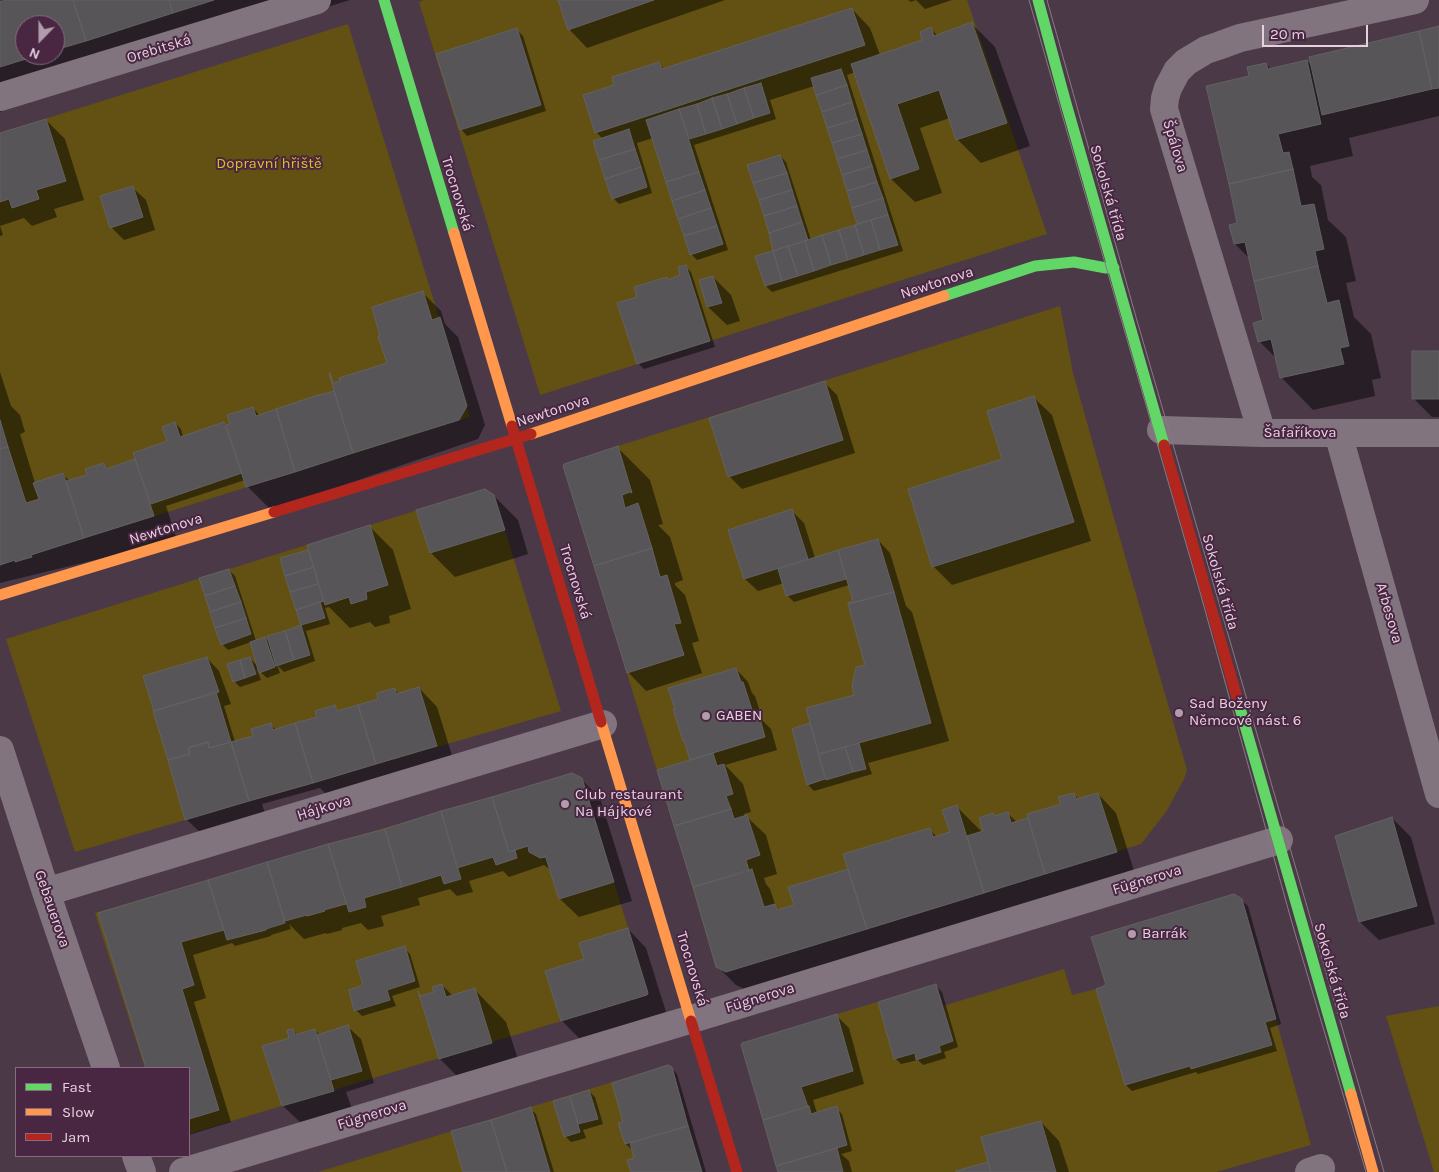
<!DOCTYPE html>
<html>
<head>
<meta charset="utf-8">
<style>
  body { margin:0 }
  #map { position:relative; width:1439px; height:1172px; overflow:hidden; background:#4c3948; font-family:Karla,sans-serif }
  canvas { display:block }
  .legend { position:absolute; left:15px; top:1067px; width:175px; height:90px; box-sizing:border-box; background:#492742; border:1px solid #886b82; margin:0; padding:6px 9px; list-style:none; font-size:15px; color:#e7d1e1 }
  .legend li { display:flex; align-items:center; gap:10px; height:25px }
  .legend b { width:25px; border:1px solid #886b82 }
  .north { position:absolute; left:15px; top:15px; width:50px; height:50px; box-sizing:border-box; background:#492742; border:1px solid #886b82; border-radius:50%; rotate:202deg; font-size:14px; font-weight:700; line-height:20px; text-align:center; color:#e7d1e1 }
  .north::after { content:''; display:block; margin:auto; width:18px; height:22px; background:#b19cab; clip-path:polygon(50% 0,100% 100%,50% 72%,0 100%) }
  .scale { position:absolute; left:1262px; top:25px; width:106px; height:22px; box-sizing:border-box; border:2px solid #e7d1e1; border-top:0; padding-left:6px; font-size:15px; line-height:18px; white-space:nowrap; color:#e7d1e1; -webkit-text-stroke:4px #492742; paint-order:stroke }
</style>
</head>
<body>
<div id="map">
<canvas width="1439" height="1172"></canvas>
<ul class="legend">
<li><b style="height:6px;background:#63d668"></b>Fast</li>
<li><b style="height:6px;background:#ff974d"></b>Slow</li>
<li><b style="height:6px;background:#b3261e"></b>Jam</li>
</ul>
<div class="north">N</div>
<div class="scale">20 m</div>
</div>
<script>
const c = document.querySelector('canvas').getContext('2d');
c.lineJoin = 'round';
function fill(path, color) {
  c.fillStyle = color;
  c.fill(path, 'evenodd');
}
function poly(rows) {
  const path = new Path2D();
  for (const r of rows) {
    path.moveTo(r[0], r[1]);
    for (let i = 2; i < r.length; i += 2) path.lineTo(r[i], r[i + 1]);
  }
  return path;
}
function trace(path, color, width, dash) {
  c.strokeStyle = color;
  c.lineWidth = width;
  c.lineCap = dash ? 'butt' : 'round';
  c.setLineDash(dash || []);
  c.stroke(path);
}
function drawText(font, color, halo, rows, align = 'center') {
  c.font = font + ' Karla,sans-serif';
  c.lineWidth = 4;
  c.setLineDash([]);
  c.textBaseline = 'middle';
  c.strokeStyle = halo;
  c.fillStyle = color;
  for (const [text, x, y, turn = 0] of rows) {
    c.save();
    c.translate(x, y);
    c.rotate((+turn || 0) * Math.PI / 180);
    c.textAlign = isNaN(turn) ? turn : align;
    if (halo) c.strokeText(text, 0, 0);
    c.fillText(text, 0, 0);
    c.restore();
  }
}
fill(poly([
  [424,0,967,0,1047,234,540,395,419,2],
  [348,24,470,417,31,555,32,557,15,562,14,560,0,565,0,133],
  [1060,306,1073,373,1116,525,1187,770,1184,779,1166,812,1141,844,726,972,716,967,674,826,563,466,564,464,618,446],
  [485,489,494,495,561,711,75,852,6,639],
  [572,773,582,778,648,993,647,995,189,1134,189,1068,145,1068,95,913],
  [1064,969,1072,995,1096,989,1125,1085,1190,1066,1192,1069,1271,1046,1265,1022,1276,1019,1311,1145,1216,1172,778,1172,741,1045,742,1043,936,984,943,1006],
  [1439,1006,1439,1172,1434,1172,1386,1016],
  [668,1065,672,1067,702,1172,318,1172]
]), '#625112');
fill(poly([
  [10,0,350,0,28,100,0,112,0,3],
  [25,25,55,25,55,55,25,55],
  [559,0,725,0,587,48,569,29],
  [908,0,952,0,925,9,916,0,911,2],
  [852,9,870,28,880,55,924,40,931,29,938,36,972,24,995,47,1030,146,981,163,957,139,950,118,920,128,942,193,915,202,891,179,855,72,847,75,903,251,772,292,766,286,774,252,780,156,786,162,811,240,859,225,814,86,770,100,776,119,694,145,728,250,697,260,691,254,653,138,637,143,652,193,619,204,613,198,603,139,596,132,616,86,659,63,665,70],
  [1439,28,1439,116,1349,138,1353,156,1310,166,1312,177,1321,185,1328,220,1346,237,1356,281,1346,283,1354,317,1371,334,1381,378,1372,380,1375,396,1313,410,1281,377,1277,359,1259,341,1264,321,1250,259,1235,244,1239,224,1250,77,1266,64,1271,69,1307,61,1313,67],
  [517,30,523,36,546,111,467,136,461,129],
  [46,120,65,139,84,200,54,209,57,217,32,226,24,218,0,226,3,235,0,236,0,135],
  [133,188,146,200,155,230,124,240,111,227],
  [685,266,691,272,715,347,644,369,638,363,668,281,682,276],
  [713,277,731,295,740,321,727,325,708,307,700,281],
  [422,292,441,311,445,324,458,337,485,425,478,439,271,510,247,486,245,480,166,506,177,540,0,583,0,372,11,406,20,415,25,432,20,434,35,483,63,475,70,481,88,475,103,465,108,469,137,460,168,442,175,423,181,429,183,437,224,423,227,426,231,424,253,408,260,416,334,392,337,395,388,364],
  [1439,352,1439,417,1432,417,1413,398],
  [825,383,837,395,855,453,742,489,729,476],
  [1033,397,1052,415,1091,541,952,585,933,566,1004,460],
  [618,448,650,480,663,524,658,525,670,537,683,580,675,583,675,585,685,595,699,641,692,643,702,673,646,691,628,672],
  [494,496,518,520,528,554,455,577,431,553],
  [791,510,804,523,815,558,878,540,890,553,906,606,912,612,949,741,868,763,872,774,814,791,808,785,794,730,812,724,855,696,866,666,855,604,849,585,794,602,788,596,784,583,758,591,745,579],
  [369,526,393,550,411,609,389,616,390,623,375,627,370,622,350,628,329,607,325,608,330,624,306,631,315,661,284,672,277,665,280,673,267,678,257,669,261,680,240,687,234,681,250,658,259,668,251,642,228,650,222,644,229,570,235,576,256,641,265,638,271,644,268,637,302,626,281,559,310,551],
  [207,658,219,671,231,704,224,706,235,742,255,737,271,725,276,730,319,718,334,706,339,712,380,699,394,689,399,694,419,688,437,707,455,765,332,800,320,788,262,804,267,819,205,837,186,819],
  [736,669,748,682,752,693,755,696,763,721,771,729,777,750,725,765,743,784,751,812,744,814,745,817,747,817,766,835,777,874,764,878,766,884,770,889,776,907,780,911,795,906,848,870,930,830,937,837,952,833,957,807,981,831,982,833,995,817,1007,813,1017,822,1030,819,1062,805,1073,794,1079,799,1098,794,1116,813,1134,871,746,990,736,985,717,966,693,760,686,743,684,740],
  [581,779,600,798,632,901,579,917,560,899,552,871,544,865,509,877,503,871,469,881,473,892,457,896,450,889,418,898,420,905,381,916,384,926,368,930,361,923,342,928,342,930,327,934,326,933,304,939,289,924,291,929,271,935,271,936,235,946,232,943,193,955,206,998,194,1002,231,1122,189,1135,189,1068,147,1068,99,914,267,864,268,865,268,863,385,830],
  [1392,818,1411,837,1435,924,1379,940,1360,922],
  [1241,900,1248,906,1281,1024,1270,1028,1277,1051,1198,1074,1196,1072,1132,1091,1126,1085,1107,986],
  [628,929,646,948,666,1012,580,1039,562,1021,547,972,586,960],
  [404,948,410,954,420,987,392,996,396,1006,362,1016,356,1010,365,986],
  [442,985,453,996,474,989,506,1022,523,1075,472,1091,440,1059,435,993],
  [936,986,942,992,958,1047,944,1052,946,1058,923,1065,918,1060,901,1064,895,1058],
  [836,1015,849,1028,864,1084,813,1100,817,1113,836,1108,842,1114,852,1151,841,1154,849,1161,852,1172,779,1172,765,1121],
  [348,1027,361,1039,374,1083,346,1092,352,1109,302,1124,283,1106,264,1047,291,1038,293,1030,298,1036,315,1030,320,1035],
  [671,1068,677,1074,706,1172,632,1172,636,1159,633,1149,632,1150,626,1144,620,1124,625,1122],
  [589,1091,595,1097,603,1124,583,1130,586,1138,571,1142,565,1136,554,1102],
  [530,1108,536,1114,554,1172,464,1172,491,1121],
  [1041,1122,1059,1141,1069,1172,957,1172,988,1163,991,1167]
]), '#0007');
const building = poly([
  [6,0,73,0,86,41,55,50,55,25,25,25,25,55,39,55,0,67,0,2,6,0],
  [73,0,169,0,173,13,86,41,73,0],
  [169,0,214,0,173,13,169,0],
  [558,0,654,0,568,30,558,0],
  [852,8,865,45,595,133,583,95,614,85,612,77,659,62,662,69,852,8],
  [972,22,1007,123,956,140,939,90,897,104,919,169,890,179,851,64,922,40,920,32,931,27,934,36,972,22],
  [1439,26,1439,88,1432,89,1419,31,1439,26],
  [517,28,541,105,460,130,436,54,517,28],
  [1419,31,1432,89,1322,115,1309,57,1419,31],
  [1307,60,1321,124,1278,134,1283,153,1289,152,1293,169,1229,184,1206,86,1249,76,1247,67,1266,63,1268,69,1307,60],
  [841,69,847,85,816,95,811,78,841,69],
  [761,83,770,113,754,118,744,88,761,83],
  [847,85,852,102,822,112,816,95,847,85],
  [744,88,754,118,737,124,727,94,744,88],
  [727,94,737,124,722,129,712,98,727,94],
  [712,98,722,129,706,134,697,104,712,98],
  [852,102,857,119,827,128,822,112,852,102],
  [697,104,706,134,689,139,679,109,697,104],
  [679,109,699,172,666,182,646,120,679,109],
  [46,119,66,181,36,190,39,199,12,208,9,199,0,202,0,133,46,119],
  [857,119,862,134,832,143,827,128,857,119],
  [629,129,635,149,599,160,593,141,629,129],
  [862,134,867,150,837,159,832,143,862,134],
  [635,149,641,167,605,179,599,160,635,149],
  [867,150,872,166,842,175,837,159,867,150],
  [780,155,787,173,753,183,747,165,780,155],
  [872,166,877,182,847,191,842,175,872,166],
  [641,167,647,187,612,199,605,179,641,167],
  [1293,169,1301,206,1314,204,1324,249,1315,251,1318,266,1254,281,1245,242,1234,244,1229,225,1237,223,1229,184,1293,169],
  [699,172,705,190,672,201,666,182,699,172],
  [787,173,792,190,759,200,753,183,787,173],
  [877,182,883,198,852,208,847,191,877,182],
  [133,186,143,217,110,228,100,196,133,186],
  [705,190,711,208,678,219,672,201,705,190],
  [792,190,797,206,764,216,759,200,792,190],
  [883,198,888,215,857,224,852,208,883,198],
  [797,206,802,222,769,233,764,216,797,206],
  [711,208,717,226,684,236,678,219,711,208],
  [888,215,898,245,880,250,871,220,888,215],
  [871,220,880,250,864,255,855,225,871,220],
  [802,222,808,240,773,251,769,233,802,222],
  [855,225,864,255,848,260,839,230,855,225],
  [717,226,723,244,690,255,684,236,717,226],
  [839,230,848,260,831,265,822,235,839,230],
  [822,235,831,265,814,271,805,241,822,235],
  [805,241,814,271,798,276,788,246,805,241],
  [788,246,798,276,782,281,773,251,788,246],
  [773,251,782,281,765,286,755,256,773,251],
  [686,265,710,341,637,364,617,303,637,297,634,287,667,277,668,280,680,275,678,267,686,265],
  [1318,266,1327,303,1339,300,1349,346,1340,348,1344,364,1280,378,1271,339,1258,342,1253,323,1263,320,1254,281,1318,266],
  [713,276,722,303,707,307,699,280,713,276],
  [423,291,432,320,440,317,467,406,459,420,353,453,329,373,330,373,333,383,340,381,339,378,387,363,378,336,380,336,372,307,423,291],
  [1412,351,1439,351,1439,399,1412,399,1412,351],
  [825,381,843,440,728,477,709,418,825,381],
  [334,391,353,453,295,472,276,409,321,394,321,395,334,391],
  [1034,396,1074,522,932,567,908,489,1002,459,987,411,1034,396],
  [253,407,256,416,276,409,295,472,246,487,226,425,230,424,227,415,253,407],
  [0,420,8,447,0,449,0,420],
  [175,422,180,437,224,422,242,473,151,504,133,453,167,441,162,427,175,422],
  [618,446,632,493,630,492,622,495,625,508,638,503,652,548,594,566,563,466,564,464,618,446],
  [8,447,26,503,39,499,33,483,63,473,84,538,31,555,32,557,15,562,15,560,0,565,0,449,8,447],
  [135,459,154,516,84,538,66,481,87,475,85,469,104,463,106,469,135,459],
  [485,489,494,495,505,530,430,553,416,510,485,489],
  [792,509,808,559,744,579,728,530,792,509],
  [370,525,388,585,366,592,367,599,351,604,349,597,325,605,307,545,370,525],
  [878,539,894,592,848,604,848,603,853,601,838,550,878,539],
  [652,548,660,577,667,575,681,623,674,624,684,655,627,673,594,566,652,548],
  [308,550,314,567,285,576,280,558,308,550],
  [838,550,846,579,786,596,778,569,838,550],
  [314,567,318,584,290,592,285,576,314,567],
  [229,569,235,586,205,596,199,578,229,569],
  [318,584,324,601,296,610,290,592,318,584],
  [235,586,241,602,210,612,205,596,235,586],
  [894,592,931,723,819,754,806,708,854,695,852,686,856,667,865,665,848,604,894,592],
  [241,602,246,618,215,628,210,612,241,602],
  [320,602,325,618,301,625,296,610,320,602],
  [246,618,251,634,221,645,215,628,246,618],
  [301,625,310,655,294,660,285,631,301,625],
  [285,631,294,660,276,666,267,636,285,631],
  [265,637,275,667,259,673,250,642,265,637],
  [207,657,219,692,154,711,143,676,207,657],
  [250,657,256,674,245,678,240,660,250,657],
  [240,660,245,678,233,682,227,664,240,660],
  [736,668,741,682,743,682,754,716,759,715,765,737,690,760,684,740,683,741,673,709,675,709,668,688,736,668],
  [419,687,437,746,376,764,358,705,378,699,377,693,395,688,396,694,419,687],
  [216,692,231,742,209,748,208,742,188,748,190,754,168,760,153,711,216,692],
  [335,705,337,711,358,705,376,764,313,783,295,723,317,717,315,711,335,705],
  [271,723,273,730,295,723,313,783,249,801,231,742,253,736,251,729,271,723],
  [810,723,825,779,807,785,792,729,810,723],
  [208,742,209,748,231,742,249,801,185,820,168,760,190,754,188,748,208,742],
  [859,743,866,769,853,772,845,747,859,743],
  [845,747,853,772,826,780,819,754,845,747],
  [713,753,717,766,724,764,733,794,726,796,731,809,674,826,657,770,713,753],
  [572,773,582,778,614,882,559,899,545,855,545,857,540,858,529,852,528,846,509,852,492,797,572,773],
  [1074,793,1076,799,1098,793,1117,852,1045,874,1027,814,1061,804,1058,797,1074,793],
  [492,797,509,852,515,850,517,858,496,865,493,857,457,868,441,811,492,797],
  [957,805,984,893,867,929,843,854,930,828,933,837,950,832,942,810,957,805],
  [731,809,734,819,747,815,760,855,746,860,749,871,693,887,674,826,731,809],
  [441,811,461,879,444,884,441,875,402,887,385,829,441,811],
  [1008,812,1011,823,1028,818,1045,874,984,893,967,836,983,831,979,818,993,813,994,816,1008,812],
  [1392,817,1417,906,1359,922,1335,836,1392,817],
  [385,829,402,887,364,898,366,907,349,912,328,844,385,829],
  [328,844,346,904,324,910,325,911,307,916,307,915,285,921,267,862,328,844],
  [267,862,285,923,266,929,266,930,227,940,208,880,267,862],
  [752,869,764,907,775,904,777,910,794,905,788,887,848,869,867,929,726,972,716,967,693,887,752,869],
  [208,880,224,930,181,942,194,985,182,989,219,1110,189,1119,189,1068,146,1068,98,913,208,880],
  [1234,894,1242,899,1276,1019,1265,1022,1272,1045,1191,1069,1190,1066,1125,1085,1096,989,1106,985,1091,937,1234,894],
  [628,928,648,993,647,995,561,1021,545,971,584,959,579,943,628,928],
  [405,946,415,981,387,990,390,1000,354,1011,349,990,363,985,356,961,405,946],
  [442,984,446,997,475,988,492,1043,439,1059,418,991,420,996,434,992,432,987,442,984],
  [936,984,953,1041,939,1046,941,1052,922,1058,916,1060,915,1053,894,1059,878,1002,936,984],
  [837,1014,853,1071,801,1087,808,1107,763,1120,741,1045,742,1043,837,1014],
  [348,1025,362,1071,331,1080,317,1035,348,1025],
  [293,1029,295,1035,315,1029,334,1091,282,1106,262,1046,289,1038,287,1030,293,1029],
  [668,1065,672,1067,688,1126,625,1144,618,1123,623,1122,612,1083,668,1065],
  [589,1090,598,1119,578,1124,570,1096,589,1090],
  [570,1096,580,1132,564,1137,553,1101,570,1096],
  [809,1106,811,1114,837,1106,847,1145,776,1166,763,1120,809,1106],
  [531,1107,550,1172,507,1172,491,1120,531,1107],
  [491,1120,507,1172,463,1172,451,1131,491,1120],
  [1041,1121,1056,1172,991,1172,981,1137,1041,1121],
  [688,1126,702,1172,631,1172,627,1160,634,1158,630,1143,688,1126],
  [837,1148,843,1172,778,1172,776,1166,837,1148],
  [988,1162,991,1172,956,1172,956,1171,988,1162]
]);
fill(building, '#575557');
trace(building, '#626163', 1);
trace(poly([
  [0,97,317,0],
  [1161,430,1262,433,1439,433],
  [1262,433,1164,109,1165,98,1168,88,1177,71,1186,62,1206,50,1218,46,1240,38,1415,0],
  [1338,433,1439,794],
  [0,750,46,892,106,1068],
  [46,892,603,724],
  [136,1156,142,1172],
  [183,1172,692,1019,1279,840],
  [1309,1172,1321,1168]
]), '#82747f', 28);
trace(poly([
  [384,0,454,233],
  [1038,0,1065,100,1164,445],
  [944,296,1035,266,1074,262,1106,268,1114,268],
  [1238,701,1351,1094]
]), '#63d668', 11);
trace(poly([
  [454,233,512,426],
  [531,434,944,296],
  [0,595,274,512],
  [601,722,691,1021],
  [1351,1094,1373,1172]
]), '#ff974d', 11);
trace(poly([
  [512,426,601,722],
  [1164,445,1238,701],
  [274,512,531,434],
  [691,1021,737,1172]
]), '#b3261e', 11);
trace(poly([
  [1029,0,1200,592,1292,923,1366,1172],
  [1047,0,1136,317,1384,1172]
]), '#887a84', 1);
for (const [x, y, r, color] of [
  [1179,713,5,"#b19cab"],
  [706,716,5,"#b19cab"],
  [565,804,5,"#b19cab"],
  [1132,934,5,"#b19cab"]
]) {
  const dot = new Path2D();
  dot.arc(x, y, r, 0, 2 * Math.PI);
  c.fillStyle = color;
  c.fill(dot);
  trace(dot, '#492742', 2);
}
drawText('15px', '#e7d1e1', '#492742', [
  ["Orebitská",159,49,-17],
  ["Špálova",1175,146,73],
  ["Sokolská třída",1108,193,74],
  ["Trocnovská",457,194,73],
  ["Newtonova",937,283,-18],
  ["Newtonova",553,411,-18],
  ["Šafaříkova",1300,433],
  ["Newtonova",166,529,-17],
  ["Trocnovská",575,582,73],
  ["Sokolská třída",1220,582,74],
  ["Arbesova",1389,613,74],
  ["Hájkova",324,808,-17],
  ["Fügnerova",1147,880,-17],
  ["Gebauerova",52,909,71],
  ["Trocnovská",692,969,73],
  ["Sokolská třída",1332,971,74],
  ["Fügnerova",760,998,-17],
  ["Fügnerova",372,1115,-17]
]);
drawText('15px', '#e0bd24', '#492742', [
  ["Dopravní hřiště",269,164]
]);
drawText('15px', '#e7d1e1', '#492742', [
  ["Sad Boženy",1189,704],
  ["Němcové nást. 6",1189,721],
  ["GABEN",716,716],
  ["Club restaurant",575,795],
  ["Na Hájkové",575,812],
  ["Barrák",1142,934]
], 'left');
</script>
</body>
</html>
